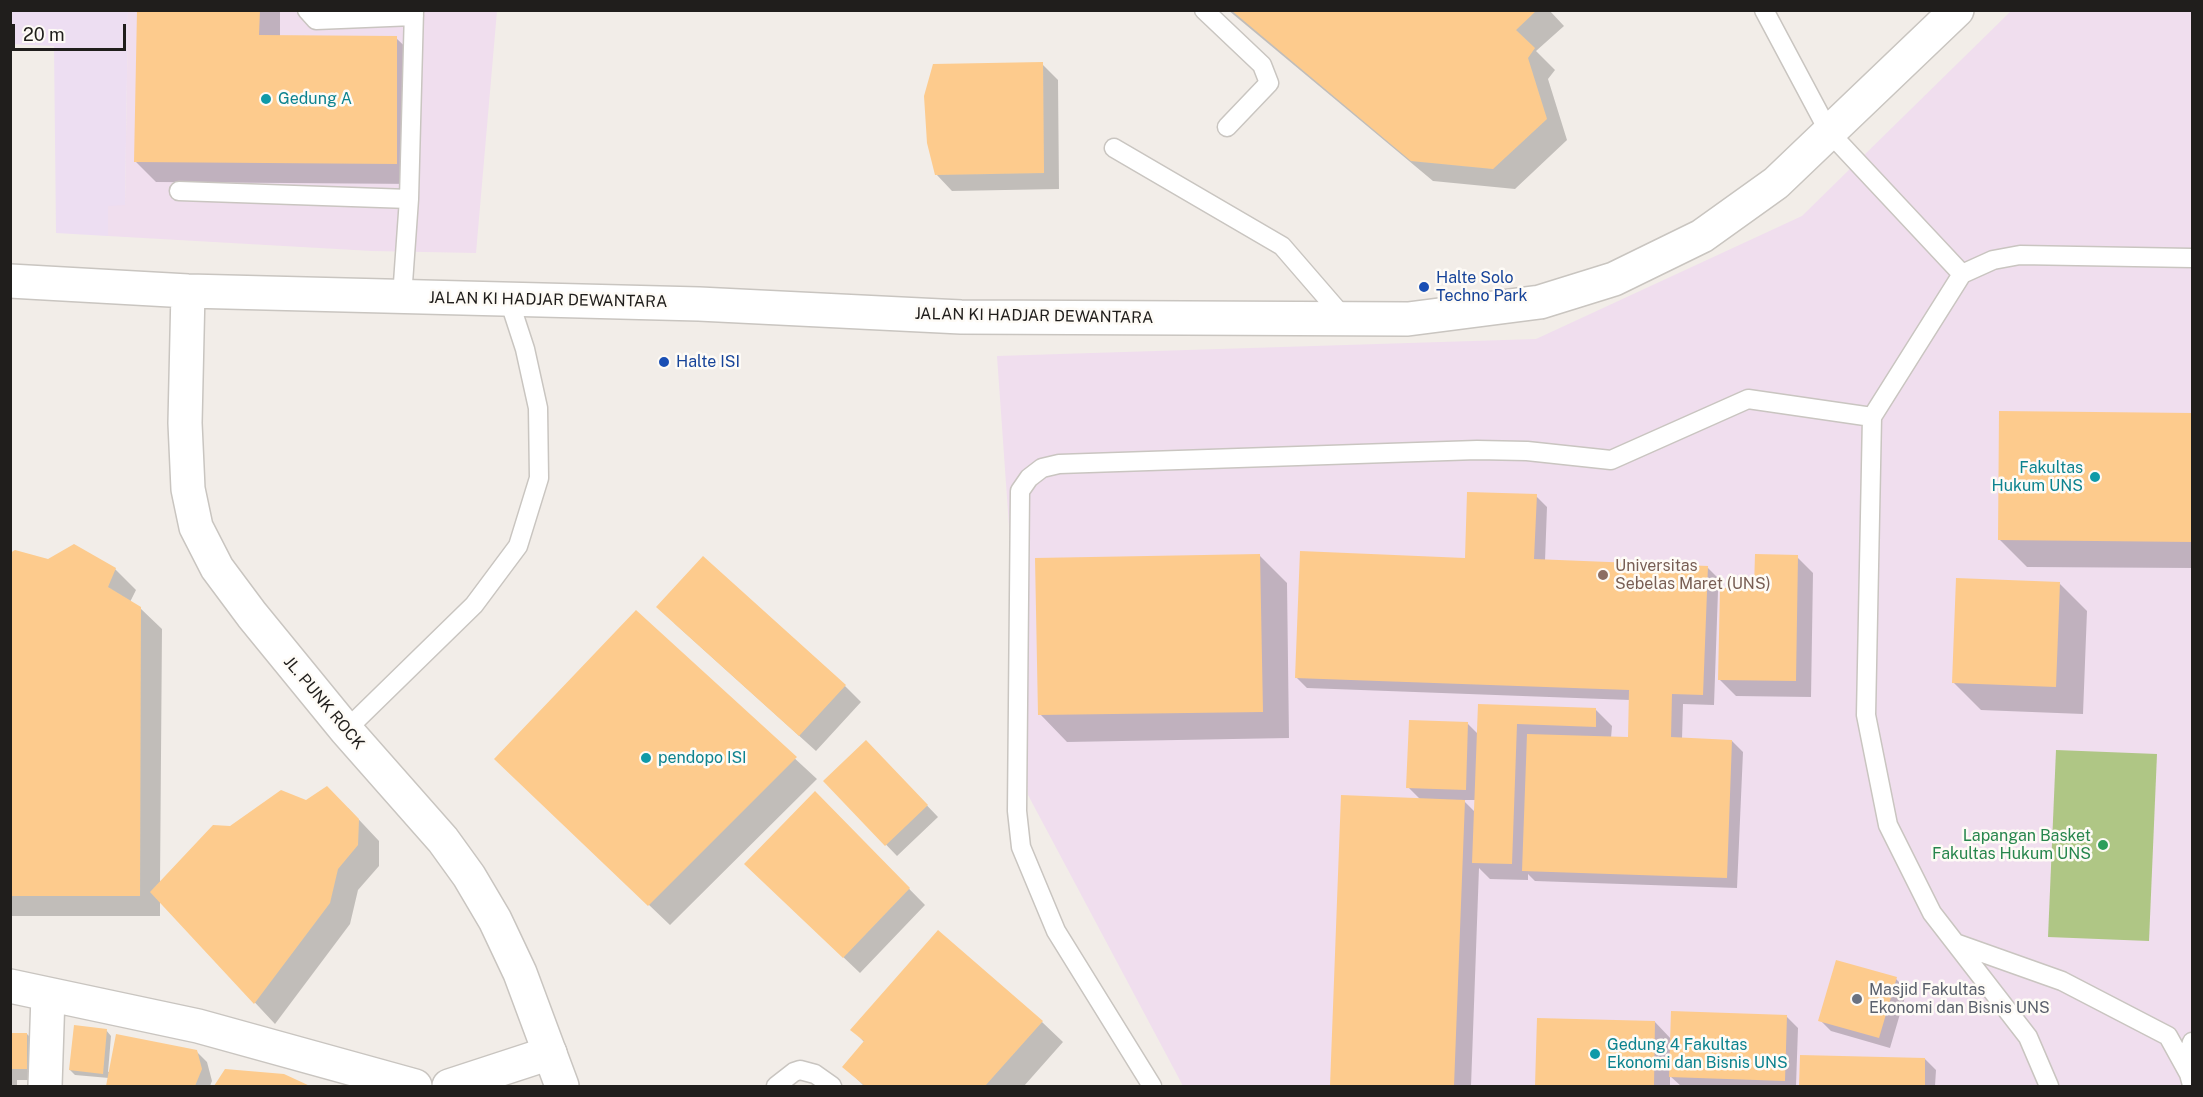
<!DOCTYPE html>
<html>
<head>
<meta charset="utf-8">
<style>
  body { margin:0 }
  #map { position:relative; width:2203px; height:1097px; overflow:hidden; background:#f2ede8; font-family:"Public Sans",sans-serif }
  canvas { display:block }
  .frame { position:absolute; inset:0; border:12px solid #201e1c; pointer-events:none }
  .scale { position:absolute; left:12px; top:24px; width:114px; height:27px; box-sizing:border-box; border:3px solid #201e1c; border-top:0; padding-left:8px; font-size:18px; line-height:21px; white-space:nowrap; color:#201e1c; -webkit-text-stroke:4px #fefbf6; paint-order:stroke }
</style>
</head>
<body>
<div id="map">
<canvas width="2203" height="1097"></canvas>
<div class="frame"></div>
<div class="scale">20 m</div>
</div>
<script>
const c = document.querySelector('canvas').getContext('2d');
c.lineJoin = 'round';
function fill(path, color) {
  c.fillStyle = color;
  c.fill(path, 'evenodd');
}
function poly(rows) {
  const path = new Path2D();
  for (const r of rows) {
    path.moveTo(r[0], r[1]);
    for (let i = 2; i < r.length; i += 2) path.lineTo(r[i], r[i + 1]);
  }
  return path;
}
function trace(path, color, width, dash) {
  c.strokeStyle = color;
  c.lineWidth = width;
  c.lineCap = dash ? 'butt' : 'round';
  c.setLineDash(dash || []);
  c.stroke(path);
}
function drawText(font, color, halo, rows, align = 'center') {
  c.font = font + ' "Public Sans",sans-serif';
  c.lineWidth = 5;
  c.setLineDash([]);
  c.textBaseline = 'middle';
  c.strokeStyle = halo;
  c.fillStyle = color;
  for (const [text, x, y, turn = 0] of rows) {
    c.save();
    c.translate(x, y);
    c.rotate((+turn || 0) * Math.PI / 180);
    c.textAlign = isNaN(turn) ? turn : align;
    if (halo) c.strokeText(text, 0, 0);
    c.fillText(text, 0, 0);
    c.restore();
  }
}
fill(poly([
  [11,11,128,11,125,206,108,206,108,236,56,233,54,46,11,44]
]), '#eddef2');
fill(poly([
  [128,11,497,11,476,253,372,251,108,236,108,206,125,205],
  [2011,11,2192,11,2192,1086,1183,1086,1028,795,997,356,1536,339,1802,216]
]), '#f0deee');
fill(poly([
  [2056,750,2157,754,2149,941,2048,937]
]), '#afc685');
fill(poly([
  [138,10,280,10,280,36,396,38,417,58,417,184,156,182,135,161],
  [1228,10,1549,10,1564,26,1536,51,1555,70,1548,79,1567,140,1515,189,1433,181],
  [1042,64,1058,80,1059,189,952,191,936,174],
  [2000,413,2192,415,2192,568,2027,567,1999,539],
  [1536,496,1547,507,1545,561,1708,568,1719,579,1718,589,1756,590,1797,557,1813,573,1811,697,1736,696,1720,680,1721,591,1718,591,1714,705,1683,704,1682,739,1732,741,1743,752,1737,888,1535,881,1528,874,1528,880,1490,879,1479,868,1471,1086,1332,1086,1342,796,1420,799,1408,787,1468,724,1478,734,1479,706,1596,710,1612,726,1611,738,1629,739,1630,700,1307,688,1296,677,1466,559],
  [1463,800,1476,800,1475,812],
  [10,555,115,569,136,590,130,602,140,608,162,629,160,883,231,827,306,802,348,808,379,841,379,866,358,890,350,924,275,1024,160,901,160,916,10,916],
  [1259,555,1287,583,1289,738,1067,742,1040,714],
  [2060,584,2087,611,2083,714,1981,710,1953,682],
  [636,612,817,779,670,925,517,779],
  [674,623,845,686,861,702,816,751],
  [877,753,938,817,897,856,825,781],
  [815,793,925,905,860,973,762,880],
  [1896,979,1907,990,1890,1048,1831,1031,1820,1020],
  [1787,1017,1798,1028,1796,1086,1681,1086,1670,1076,1670,1086,1537,1086,1538,1020,1655,1022,1672,1040],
  [1042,1022,1063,1042,1024,1086,864,1086,845,1067,865,1043,852,1029],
  [106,1030,111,1036,108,1072,196,1051,207,1062,212,1081,210,1086,107,1086,109,1078,75,1075,70,1070],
  [10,1034,27,1034,38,1045,37,1080,17,1080,17,1086,10,1086],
  [1801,1056,1925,1059,1936,1070,1935,1086,1801,1086],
  [226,1070,283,1075,307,1086,216,1086]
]), '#0003');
fill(poly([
  [137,10,260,10,259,35,397,36,397,164,134,162],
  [1231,10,1537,10,1516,30,1535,48,1528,58,1547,119,1493,169,1411,161],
  [1043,62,1044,173,935,175,927,143,924,96,933,64],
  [1999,411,2192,413,2192,542,1998,540],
  [1467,492,1537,494,1534,559,1708,566,1703,695,1672,694,1671,737,1732,740,1727,878,1522,871,1527,734,1628,737,1629,690,1295,678,1300,551,1465,558],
  [74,544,116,568,108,587,141,607,140,896,10,896,10,553,15,550,48,559],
  [1260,554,1263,712,1038,715,1035,558],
  [1755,554,1798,555,1796,681,1718,680,1720,588,1754,588],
  [703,556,846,685,799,736,656,607],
  [1956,578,2060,582,2056,687,1952,683],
  [636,610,797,757,648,906,494,759],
  [1478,704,1596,708,1596,727,1517,724,1512,864,1472,863],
  [1409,720,1468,722,1466,790,1406,788],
  [866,740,928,805,885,846,823,781],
  [327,786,359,819,358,845,338,869,330,903,254,1004,150,892,213,825,230,826,281,790,306,800],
  [815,791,910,888,843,958,744,864],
  [1341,795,1465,800,1454,1086,1330,1086],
  [938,930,1043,1021,985,1086,865,1086,842,1067,864,1041,850,1030],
  [1836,960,1897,977,1879,1038,1818,1021],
  [1671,1011,1787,1015,1785,1081,1669,1077],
  [1537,1018,1655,1021,1654,1086,1535,1086],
  [74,1025,107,1029,103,1074,69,1070],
  [10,1033,27,1033,27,1069,10,1069],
  [116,1034,197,1050,202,1069,195,1086,106,1086],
  [1800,1055,1925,1058,1925,1086,1799,1086],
  [225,1069,284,1074,310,1086,214,1086]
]), '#fdcb8d');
const service = poly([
  [307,10,316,20,414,16],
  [1204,10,1262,65,1269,83,1227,127],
  [1764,10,1829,132,1962,274],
  [1114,148,1282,246,1346,320],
  [179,191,409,199],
  [402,297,409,199,414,10],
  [346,730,474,605,518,546,539,478,538,408,525,349,509,300],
  [1955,943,2062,981,2168,1036,2189,1074,2192,1085],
  [2185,1065,2192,1042],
  [776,1086,794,1072,800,1070,815,1074,832,1086],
  [1152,1086,1056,931,1021,847,1017,811,1020,491,1029,478,1042,468,1059,464,1477,450,1527,451,1611,460,1748,399,1872,417],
  [2049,1086,2028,1037,1932,913,1888,825,1866,715,1872,417,1962,274,1993,260,2020,255,2192,258]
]);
const minor = poly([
  [10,986,198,1026,415,1086],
  [45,1086,48,995],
  [449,1086,550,1053]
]);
const secondary = poly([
  [10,281,188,291,699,304,961,317,1408,319,1540,302,1614,279,1702,236,1776,183,1957,10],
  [188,291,185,423,188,489,196,527,217,568,252,615,346,730,443,840,469,876,495,920,520,973,562,1086]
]);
trace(service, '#c9c5c0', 21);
trace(minor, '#c9c5c0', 36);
trace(secondary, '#c9c5c0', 36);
trace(service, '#fff', 18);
trace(minor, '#fff', 33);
trace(secondary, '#fff', 33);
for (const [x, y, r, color] of [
  [266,99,6,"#0f9aa8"],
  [1424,287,6,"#1a4fb4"],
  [664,362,6,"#1a4fb4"],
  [2095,477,6,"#0f9aa8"],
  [1603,575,6,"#8d6e63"],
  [646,758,6,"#0f9aa8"],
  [2103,845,6,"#2e9e5b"],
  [1857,999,6,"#6b7280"],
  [1595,1054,6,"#0f9aa8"]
]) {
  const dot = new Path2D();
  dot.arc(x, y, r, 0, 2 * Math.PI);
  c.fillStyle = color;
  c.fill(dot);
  trace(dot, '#fefbf6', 2);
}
drawText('16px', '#0d838f', '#fefbf6', [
  ["Gedung A",278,99],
  ["Fakultas",2083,468,"right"],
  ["Hukum UNS",2083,486,"right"],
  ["pendopo ISI",658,758],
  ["Gedung 4 Fakultas",1607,1045],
  ["Ekonomi dan Bisnis UNS",1607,1063]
], 'left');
drawText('16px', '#164399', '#fefbf6', [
  ["Halte Solo",1436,278],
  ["Techno Park",1436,296],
  ["Halte ISI",676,362]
], 'left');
drawText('16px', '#201e1c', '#fefbf6', [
  ["JALAN KI HADJAR DEWANTARA",548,300,1],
  ["JALAN KI HADJAR DEWANTARA",1034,316,1],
  ["JL. PUNK ROCK",324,703,50]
]);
drawText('16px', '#785e54', '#fefbf6', [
  ["Universitas",1615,566],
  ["Sebelas Maret (UNS)",1615,584]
], 'left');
drawText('16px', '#27864d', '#fefbf6', [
  ["Lapangan Basket",2091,836],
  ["Fakultas Hukum UNS",2091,854]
], 'right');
drawText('16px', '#5b616d', '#fefbf6', [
  ["Masjid Fakultas",1869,990],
  ["Ekonomi dan Bisnis UNS",1869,1008]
], 'left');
</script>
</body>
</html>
